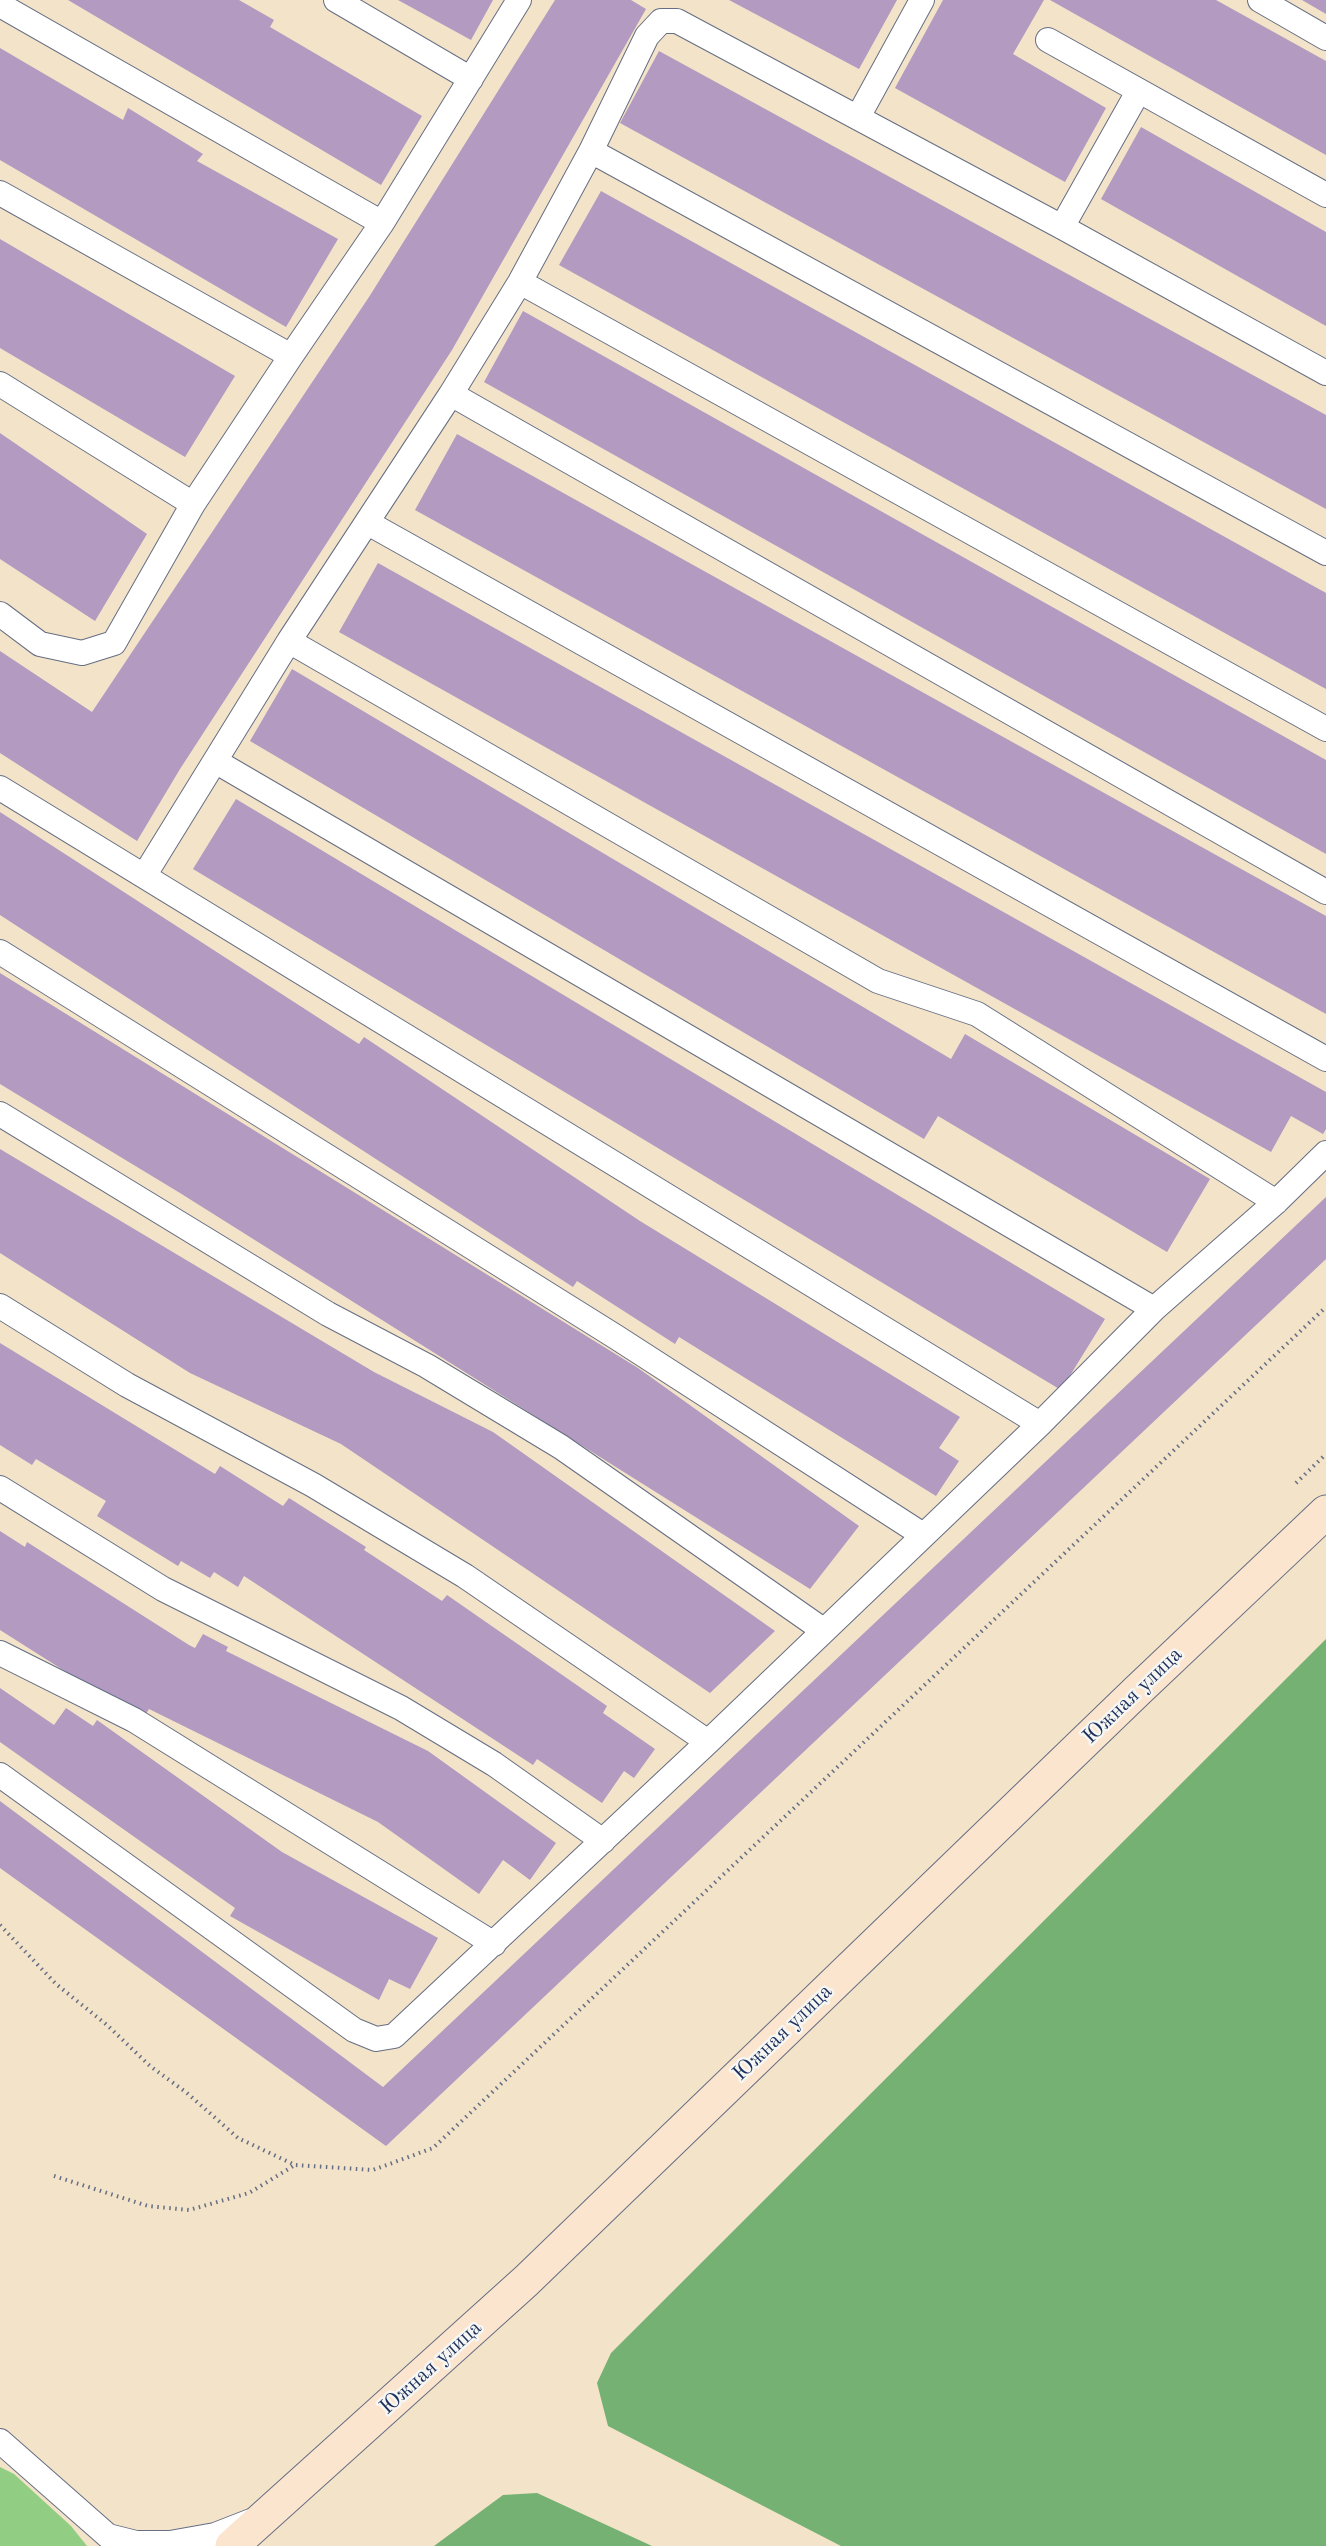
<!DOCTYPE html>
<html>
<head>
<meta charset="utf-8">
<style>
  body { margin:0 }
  canvas { display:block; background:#f2e3c9 }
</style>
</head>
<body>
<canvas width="1326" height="2546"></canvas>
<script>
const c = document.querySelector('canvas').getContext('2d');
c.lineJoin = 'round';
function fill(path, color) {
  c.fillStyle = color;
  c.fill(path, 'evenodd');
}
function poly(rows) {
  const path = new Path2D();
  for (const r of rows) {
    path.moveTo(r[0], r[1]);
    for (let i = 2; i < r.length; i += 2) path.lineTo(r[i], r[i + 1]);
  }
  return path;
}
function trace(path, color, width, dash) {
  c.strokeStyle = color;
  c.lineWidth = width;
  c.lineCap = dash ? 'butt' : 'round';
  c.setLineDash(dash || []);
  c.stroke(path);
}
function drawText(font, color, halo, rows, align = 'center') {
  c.font = font + ' "Old Standard TT",serif';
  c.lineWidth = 5;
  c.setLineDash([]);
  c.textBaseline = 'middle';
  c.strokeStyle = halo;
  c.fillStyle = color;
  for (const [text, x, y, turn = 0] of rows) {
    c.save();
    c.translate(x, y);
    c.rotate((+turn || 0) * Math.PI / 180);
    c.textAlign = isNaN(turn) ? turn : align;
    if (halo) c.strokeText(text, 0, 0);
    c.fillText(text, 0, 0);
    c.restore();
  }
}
fill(poly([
  [0,2467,14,2474,71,2526,87,2546,0,2546]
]), '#91ce84');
fill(poly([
  [1326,1639,1326,2546,841,2546,608,2426,597,2383,611,2353],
  [537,2493,652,2546,434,2546,503,2495]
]), '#74b172');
fill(poly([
  [68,0,239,0,274,20,270,27,422,116,381,185],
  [398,0,493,0,471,40],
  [555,0,631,0,646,9,452,350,180,769,137,841,0,753,0,651,92,712,369,297],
  [729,0,897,0,859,69],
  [943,0,1044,0,1013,54,1106,108,1065,182,895,88],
  [1050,0,1216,0,1326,61,1326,155],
  [1302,0,1326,0,1326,14],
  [0,48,123,120,128,108,203,154,197,161,338,239,286,327,0,160],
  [659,51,1326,415,1326,509,620,123],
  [1141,127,1326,232,1326,326,1101,199],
  [601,191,1326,593,1326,689,559,265],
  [0,239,235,376,185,457,0,348],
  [523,311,1326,760,1326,854,484,382],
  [0,433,147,534,95,621,0,559],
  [457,434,1326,916,1326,1014,415,510],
  [378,563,1326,1092,1326,1129,1323,1134,1291,1116,1271,1152,339,632],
  [292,669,951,1059,965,1034,1210,1179,1167,1252,938,1116,924,1139,250,741],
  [236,799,1105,1319,1061,1390,193,869],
  [0,812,359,1044,364,1037,640,1221,960,1417,939,1448,959,1461,936,1496,679,1337,675,1344,577,1281,573,1287,0,915],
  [0,973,638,1368,859,1526,810,1589,180,1193,0,1084],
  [0,1149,374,1372,493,1432,775,1631,710,1693,341,1444,190,1373,0,1253],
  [1326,1197,1326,1259,386,2146,0,1868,0,1801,383,2087],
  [0,1343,215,1474,220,1466,283,1506,289,1498,366,1547,364,1550,442,1601,447,1595,607,1706,603,1713,655,1749,634,1778,624,1771,602,1803,537,1759,533,1765,244,1576,238,1587,214,1572,210,1578,181,1561,178,1566,97,1516,106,1501,36,1459,32,1465,0,1445],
  [0,1531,25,1547,27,1542,189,1645,195,1648,203,1634,228,1647,226,1651,428,1751,556,1843,530,1880,503,1860,479,1894,378,1822,149,1709,142,1720,0,1630],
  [0,1688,54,1725,66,1708,93,1726,97,1720,282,1852,438,1938,410,1989,389,1979,379,2000,230,1916,235,1908,0,1742]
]), '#b29ac0');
const service = poly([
  [336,0,471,79],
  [1260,0,1326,38],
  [0,5,382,223],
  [1048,40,1326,195],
  [858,117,922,0],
  [591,151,1326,553],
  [0,193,291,356],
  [1062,227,1138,92],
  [520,282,1326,729],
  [0,384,193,504],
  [451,394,1326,892],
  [368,523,1326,1059],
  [0,614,40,644,82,653,114,643,193,504,291,356,382,223,519,0],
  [289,641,878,981,977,1014,1276,1202],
  [215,761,1154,1309],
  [0,788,1040,1424],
  [144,876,289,641,451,394,520,282,591,151,647,36,661,21,677,21,1062,227,1326,373],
  [0,952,616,1337,923,1535],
  [0,1114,328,1314,427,1366,561,1447,823,1630],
  [0,1306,127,1385,313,1485,465,1576,708,1742],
  [0,1488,163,1589,401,1708,494,1764,603,1841],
  [0,1653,134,1720,494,1944],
  [0,1775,354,2030,376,2039,394,2036,708,1742,1040,1424,1154,1309,1276,1202,1326,1153],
  [0,2441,108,2536,136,2543,170,2543,215,2535,251,2521]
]);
const secondary = poly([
  [232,2546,526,2281,1136,1692,1326,1512]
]);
trace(service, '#666e83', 26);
trace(secondary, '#666e83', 35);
trace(poly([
  [1296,1483,1326,1454],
  [0,1925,56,1984,107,2025,150,2066,187,2093,238,2138,295,2165,373,2170,433,2148,1326,1307],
  [54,2176,148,2206,189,2210,249,2193,295,2165]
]), '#666e83', 4, [1.5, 4.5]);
trace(service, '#fff', 24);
trace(secondary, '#fbe5cf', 33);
drawText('21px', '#1b2f5e', '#f6f6f2', [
  ["Южная улица",1133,1696,-44],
  ["Южная улица",783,2033,-44],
  ["Южная улица",431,2368,-42]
]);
</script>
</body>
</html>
